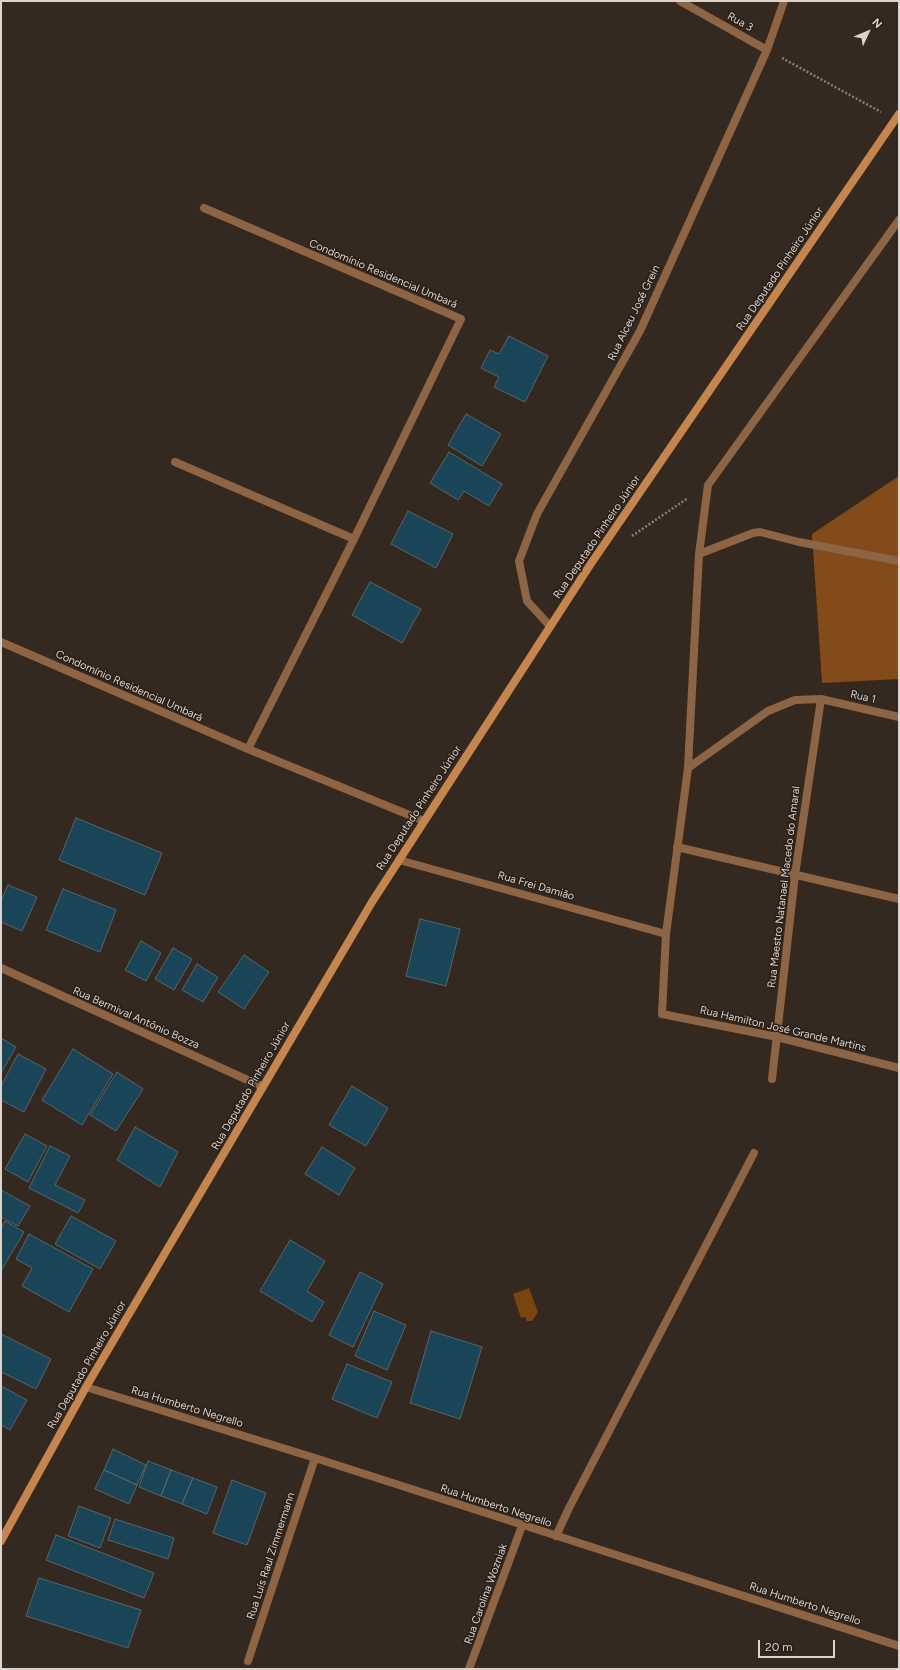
<!DOCTYPE html>
<html>
<head>
<meta charset="utf-8">
<style>
  body { margin:0 }
  #map { position:relative; width:900px; height:1670px; overflow:hidden; background:#34281f; font-family:Figtree,sans-serif }
  canvas { display:block }
  .frame { position:absolute; inset:0; border:2px solid #dbd3cd; pointer-events:none }
  .north { position:absolute; left:848px; top:12px; width:40px; height:40px; -webkit-text-stroke:3px #2a1f16; paint-order:stroke; rotate:46deg; font-size:11px; font-weight:700; line-height:16px; text-align:center; color:#dbd3cd }
  .north::after { content:''; display:block; margin:auto; width:14px; height:18px; background:#dbd3cd; clip-path:polygon(50% 0,100% 100%,50% 72%,0 100%) }
  .scale { position:absolute; left:758px; top:1640px; width:77px; height:18px; box-sizing:border-box; border:2px solid #dbd3cd; border-top:0; padding-left:5px; font-size:12px; line-height:14px; white-space:nowrap; color:#dbd3cd; -webkit-text-stroke:3px #2a1f16; paint-order:stroke }
</style>
</head>
<body>
<div id="map">
<canvas width="900" height="1670"></canvas>
<div class="frame"></div>
<div class="north">N</div>
<div class="scale">20 m</div>
</div>
<script>
const c = document.querySelector('canvas').getContext('2d');
c.lineJoin = 'round';
function fill(path, color) {
  c.fillStyle = color;
  c.fill(path, 'evenodd');
}
function poly(rows) {
  const path = new Path2D();
  for (const r of rows) {
    path.moveTo(r[0], r[1]);
    for (let i = 2; i < r.length; i += 2) path.lineTo(r[i], r[i + 1]);
  }
  return path;
}
function trace(path, color, width, dash) {
  c.strokeStyle = color;
  c.lineWidth = width;
  c.lineCap = dash ? 'butt' : 'round';
  c.setLineDash(dash || []);
  c.stroke(path);
}
function drawText(font, color, halo, rows, align = 'center') {
  c.font = font + ' Figtree,sans-serif';
  c.lineWidth = 3;
  c.setLineDash([]);
  c.textBaseline = 'middle';
  c.strokeStyle = halo;
  c.fillStyle = color;
  for (const [text, x, y, turn = 0] of rows) {
    c.save();
    c.translate(x, y);
    c.rotate((+turn || 0) * Math.PI / 180);
    c.textAlign = isNaN(turn) ? turn : align;
    if (halo) c.strokeText(text, 0, 0);
    c.fillText(text, 0, 0);
    c.restore();
  }
}
fill(poly([
  [899,476,899,679,822,683,812,534]
]), '#814c19');
fill(poly([
  [529,1288,538,1312,532,1321,527,1321,525,1317,521,1318,513,1294]
]), '#79450f');
const building = poly([
  [509,336,548,356,525,402,494,387,499,377,481,368,490,350,499,354,509,336],
  [466,414,501,434,482,466,448,445,466,414],
  [449,452,502,484,489,506,464,491,458,500,430,483,449,452],
  [408,511,453,534,436,568,391,544,408,511],
  [370,582,421,609,402,643,352,615,370,582],
  [76,818,162,853,145,895,59,860,76,818],
  [8,885,37,897,22,931,1,922,1,901,8,885],
  [63,889,116,910,100,952,46,930,63,889],
  [420,919,460,929,446,986,406,976,420,919],
  [141,941,161,953,146,981,125,970,141,941],
  [173,948,192,959,174,990,155,979,173,948],
  [244,955,269,972,244,1009,218,992,244,955],
  [197,964,218,977,203,1002,182,990,197,964],
  [1,1038,16,1047,1,1073,1,1038],
  [73,1049,113,1074,82,1125,42,1100,73,1049],
  [18,1054,46,1069,24,1112,1,1100,1,1086,18,1054],
  [117,1072,143,1089,116,1131,90,1115,117,1072],
  [352,1086,388,1108,366,1146,329,1125,352,1086],
  [135,1127,178,1152,160,1187,117,1160,135,1127],
  [25,1134,47,1146,28,1182,5,1169,25,1134],
  [50,1146,70,1156,55,1185,85,1200,78,1213,29,1188,50,1146],
  [322,1147,355,1168,339,1195,305,1174,322,1147],
  [1,1190,30,1206,18,1226,1,1217,1,1190],
  [71,1216,116,1241,100,1269,55,1244,71,1216],
  [5,1221,24,1232,1,1271,1,1228,5,1221],
  [29,1234,93,1269,69,1312,22,1286,32,1268,16,1259,29,1234],
  [290,1240,325,1261,307,1291,324,1302,312,1322,260,1291,290,1240],
  [360,1272,383,1284,353,1347,329,1335,360,1272],
  [374,1311,406,1325,387,1370,355,1356,374,1311],
  [431,1331,482,1347,460,1419,410,1403,431,1331],
  [1,1334,51,1359,36,1389,1,1372,1,1334],
  [347,1364,392,1382,377,1418,332,1399,347,1364],
  [1,1386,27,1400,10,1430,1,1425,1,1386],
  [113,1449,146,1465,137,1485,104,1470,113,1449],
  [148,1461,171,1470,161,1496,139,1487,148,1461],
  [104,1470,137,1485,129,1504,95,1489,104,1470],
  [171,1470,193,1478,182,1504,161,1496,171,1470],
  [193,1478,217,1487,207,1514,182,1504,193,1478],
  [232,1480,266,1493,247,1545,213,1533,232,1480],
  [79,1506,111,1518,100,1548,68,1536,79,1506],
  [115,1519,174,1538,168,1559,108,1540,115,1519],
  [56,1535,154,1573,144,1598,46,1560,56,1535],
  [39,1578,141,1610,128,1648,26,1616,39,1578]
]);
fill(building, '#194557');
trace(building, '#56666e', 1);
trace(poly([
  [782,58,881,112],
  [632,536,688,498]
]), '#897f77', 2.5, [2, 2]);
trace(poly([
  [556,1536,569,1508,754,1153]
]), '#8d6544', 8);
trace(poly([
  [680,1,767,50],
  [204,208,461,319,354,539,248,749],
  [899,220,708,485,699,554,688,768,666,934,662,1014,777,1037,899,1068],
  [175,462,354,539],
  [699,554,753,533,760,532,799,542,899,561],
  [550,626,527,601,519,561,537,514,640,331,767,50,784,1],
  [1,642,248,749,424,821],
  [688,768,768,711,795,700,821,699,899,717],
  [677,847,899,899],
  [399,860,666,934],
  [1,968,263,1087],
  [772,1079,795,875,821,699],
  [86,1387,315,1458,899,1646],
  [248,1661,315,1458],
  [469,1669,522,1526]
]), '#8d6544', 8);
trace(poly([
  [1,1541,86,1387,372,902,590,565,899,114]
]), '#c4854e', 8);
drawText('11px', '#dbd3cd', '#2a1f16', [
  ["Rua 3",740,22,29],
  ["Rua Deputado Pinheiro Júnior",780,269,-56],
  ["Condomínio Residencial Umbará",383,274,23],
  ["Rua Alceu José Grein",634,313,-64],
  ["Rua Deputado Pinheiro Júnior",597,537,-56],
  ["Condomínio Residencial Umbará",129,686,24],
  ["Rua 1",863,697,13],
  ["Rua Deputado Pinheiro Júnior",419,808,-57],
  ["Rua Frei Damião",536,886,16],
  ["Rua Maestro Natanael Macedo do Amaral",784,887,-83],
  ["Rua Bermival Antônio Bozza",136,1018,24],
  ["Rua Hamilton José Grande Martins",783,1029,13],
  ["Rua Deputado Pinheiro Júnior",251,1086,-60],
  ["Rua Deputado Pinheiro Júnior",87,1365,-60],
  ["Rua Humberto Negrello",187,1407,17],
  ["Rua Humberto Negrello",496,1506,18],
  ["Rua Luís Raul Zimmermann",271,1556,-72],
  ["Rua Carolina Wozniak",486,1594,-70],
  ["Rua Humberto Negrello",805,1604,18]
]);
</script>
</body>
</html>
